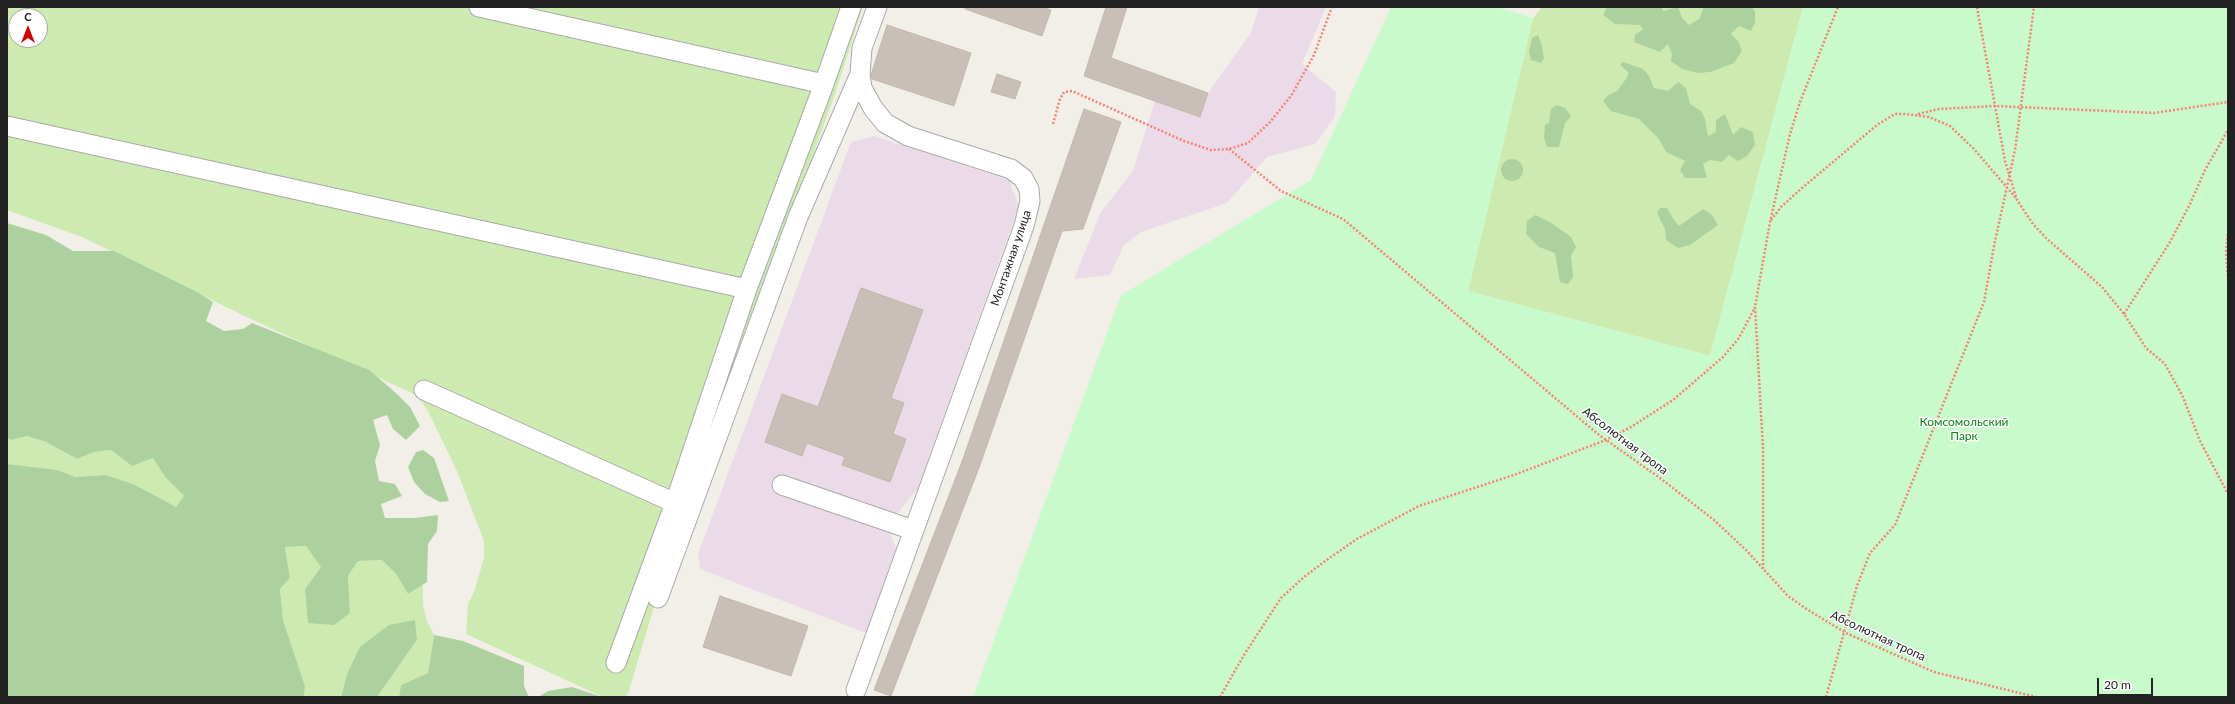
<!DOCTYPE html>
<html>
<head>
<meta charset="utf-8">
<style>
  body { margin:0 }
  #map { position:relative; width:2235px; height:704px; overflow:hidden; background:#f2efe9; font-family:Lato,sans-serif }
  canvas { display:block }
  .frame { position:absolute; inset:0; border:8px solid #222; pointer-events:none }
  .north { position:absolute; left:8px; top:8px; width:40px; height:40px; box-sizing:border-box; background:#fff; border:1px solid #a7a7a7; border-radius:50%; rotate:0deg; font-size:11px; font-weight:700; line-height:16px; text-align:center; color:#222 }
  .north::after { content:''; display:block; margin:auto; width:14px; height:18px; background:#d40000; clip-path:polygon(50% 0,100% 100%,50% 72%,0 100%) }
  .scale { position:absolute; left:2097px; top:678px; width:56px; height:18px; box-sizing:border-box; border:2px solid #222; border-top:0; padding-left:5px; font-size:12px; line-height:14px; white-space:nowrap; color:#222; -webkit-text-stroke:3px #fff; paint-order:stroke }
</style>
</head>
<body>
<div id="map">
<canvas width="2235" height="704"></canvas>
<div class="frame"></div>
<div class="north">С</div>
<div class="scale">20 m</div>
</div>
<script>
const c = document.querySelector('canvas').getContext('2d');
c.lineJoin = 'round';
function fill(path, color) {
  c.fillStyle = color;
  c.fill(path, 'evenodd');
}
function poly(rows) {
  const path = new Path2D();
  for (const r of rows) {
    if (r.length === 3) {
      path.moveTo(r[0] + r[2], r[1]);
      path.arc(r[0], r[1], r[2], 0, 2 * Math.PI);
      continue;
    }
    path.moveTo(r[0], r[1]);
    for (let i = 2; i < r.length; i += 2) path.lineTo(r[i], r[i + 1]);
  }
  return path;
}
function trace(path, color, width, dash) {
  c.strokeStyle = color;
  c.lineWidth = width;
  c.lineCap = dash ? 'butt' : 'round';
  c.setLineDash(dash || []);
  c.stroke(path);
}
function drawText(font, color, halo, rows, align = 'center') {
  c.font = font + ' Lato,sans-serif';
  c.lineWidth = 3;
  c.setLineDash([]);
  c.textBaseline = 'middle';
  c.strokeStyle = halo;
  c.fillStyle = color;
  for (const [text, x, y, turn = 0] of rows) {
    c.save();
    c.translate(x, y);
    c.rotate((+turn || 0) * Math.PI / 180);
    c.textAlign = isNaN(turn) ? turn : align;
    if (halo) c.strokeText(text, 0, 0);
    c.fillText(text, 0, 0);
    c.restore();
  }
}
fill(poly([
  [1259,7,1326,7,1302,64,1336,92,1335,116,1315,144,1267,157,1227,203,1141,232,1124,245,1110,275,1074,279,1101,212,1133,171,1155,101,1200,117,1208,93,1251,33],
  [874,136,1009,180,1019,206,918,488,896,515,890,533,900,559,874,636,700,569,698,554,851,142]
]), '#ebdbe8');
fill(poly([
  [7,7,863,7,835,94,667,563,628,694,624,697,603,697,466,634,468,604,474,592,484,558,484,541,457,471,427,409,416,395,255,321,82,237,7,210],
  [16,16,40,16,40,40,16,40],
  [1542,7,1803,7,1710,356,1468,291,1533,18],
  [27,436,46,442,77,459,94,452,111,450,132,466,153,458,165,477,184,496,176,507,105,475,75,477,58,470,7,464,7,437,11,440],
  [306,546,322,567,305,589,350,613,348,576,358,561,382,560,396,574,408,594,423,584,423,605,427,621,434,635,428,673,401,685,399,697,377,697,417,640,414,620,347,674,341,697,304,697,305,686,283,620,280,589,290,578,285,547]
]), '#cdebb0');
fill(poly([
  [1607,7,1662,7,1663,11,1678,7,1682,18,1689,25,1699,19,1704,7,1752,7,1755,12,1755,23,1751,31,1739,26,1731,34,1738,41,1742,51,1734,63,1710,72,1698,73,1682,69,1671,61,1672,54,1668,44,1660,52,1634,42,1635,35,1643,29,1640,25,1615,24,1603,15],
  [1538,35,1542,46,1544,58,1541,63,1531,60,1529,51,1532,38],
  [1623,62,1643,69,1649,76,1654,88,1668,91,1678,82,1686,88,1690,104,1701,111,1705,119,1708,136,1716,132,1716,120,1725,114,1733,135,1741,127,1753,132,1755,145,1747,156,1738,161,1729,155,1722,162,1710,160,1703,164,1707,178,1685,178,1680,170,1685,161,1666,152,1659,139,1639,119,1611,111,1603,101,1608,95,1617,91,1626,79,1629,73,1620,65],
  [1557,105,1565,108,1571,116,1565,123,1559,147,1547,147,1544,137,1545,125,1549,123,1551,109],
  [1512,170,11],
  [1660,208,1667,208,1674,220,1679,226,1703,209,1712,215,1718,225,1690,245,1678,248,1666,240,1665,229,1657,213],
  [1535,215,1550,222,1571,237,1576,247,1571,256,1573,277,1568,284,1560,282,1555,253,1539,247,1526,234,1527,221],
  [7,223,46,235,73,251,114,251,197,292,213,302,206,321,224,331,243,329,252,323,369,370,396,393,410,407,420,426,406,440,393,429,387,415,373,420,380,445,375,461,379,481,395,484,402,496,381,504,385,518,415,518,438,515,437,531,428,544,427,582,408,594,396,574,382,560,358,561,348,576,350,613,334,625,308,623,305,589,321,567,306,546,285,547,290,578,280,589,283,620,305,686,304,697,7,697,7,464,58,470,75,477,105,475,133,484,176,507,184,496,165,477,153,458,132,466,111,450,94,452,77,459,46,442,27,436,11,440,7,437],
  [423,450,434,458,449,501,440,502,425,494,414,482,408,467,416,452],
  [415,620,417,640,377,697,341,697,347,674,360,647,389,625],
  [434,635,463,641,524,666,524,686,529,697,399,697,401,685,428,673],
  [572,687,602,697,538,697,548,691]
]), '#add19e');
fill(poly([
  [1391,7,1497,7,1533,18,1468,291,1710,356,1803,7,2228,7,2228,697,973,697,1121,295,1311,180]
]), '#c8facc');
const building = poly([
  [965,7,1041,7,1051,10,1042,36,965,9,965,7],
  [1106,7,1127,7,1111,58,1208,93,1200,117,1084,76,1106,7],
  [887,25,971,53,954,106,872,79,871,75,887,25],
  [997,74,1021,82,1015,99,991,92,997,74],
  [1084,109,1121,122,1083,229,1062,231,980,465,891,696,874,690,963,459,1084,109],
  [861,288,923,310,891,398,904,403,893,434,906,439,890,482,842,465,845,457,807,443,802,456,765,442,782,394,818,407,861,288],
  [720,596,808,626,791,676,703,647,720,596]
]);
fill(building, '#c7bfb8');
trace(building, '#c4b6ab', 1);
const minor = poly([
  [479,7,824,84],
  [7,126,747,289],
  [424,390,675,503],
  [782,485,913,530],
  [658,598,798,217,860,74],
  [616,663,675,503,747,289,824,84,851,7],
  [856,690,1024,226,1030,201,1029,189,1023,178,1011,169,908,136,885,123,873,108,862,88,860,74,862,48,877,7]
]);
trace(minor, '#a9a9a9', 21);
trace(poly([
  [1977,7,2005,161,2017,200,2033,224,2047,239,2102,287,2124,314,2146,348,2165,364,2183,397,2200,441,2228,494],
  [1918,114,1939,109,1995,106,2154,113,2228,102],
  [1053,124,1060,99,1064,92,1072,91,1184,141,1211,150,1229,149,1248,143,1270,122,1291,96,1314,55,1332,7],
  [1229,149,1281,191,1343,219,1599,435,1660,478,1714,520,1747,551,1788,596,1808,610,1846,633,1934,672,2036,697],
  [1771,220,1781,207,1802,188,1877,125,1895,114,1905,114,1929,117,1950,126,1974,149,2016,198],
  [2228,234,2226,251,2228,278],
  [2124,314,2170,242,2190,204,2205,170,2228,130],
  [1763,569,1763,449,1755,307,1770,222,1790,134,1800,102,1838,7],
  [1220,697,1244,655,1281,598,1304,577,1328,559,1357,539,1419,506,1514,475,1606,440,1631,427,1673,400,1723,357,1739,338,1755,307],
  [1826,697,1857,586,1870,553,1895,525,1984,302,1994,246,2015,150,2034,7]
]), '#fa8072', 2.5, [2, 2]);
trace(minor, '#fff', 19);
drawText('12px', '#222', '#fff', [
  ["Монтажная улица",1011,258,-71],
  ["Абсолютная тропа",1625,441,37],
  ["Абсолютная тропа",1878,636,25]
]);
drawText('12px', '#0c8416', '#fff', [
  ["Комсомольский",1964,422],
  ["Парк",1964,436]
]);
</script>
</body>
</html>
